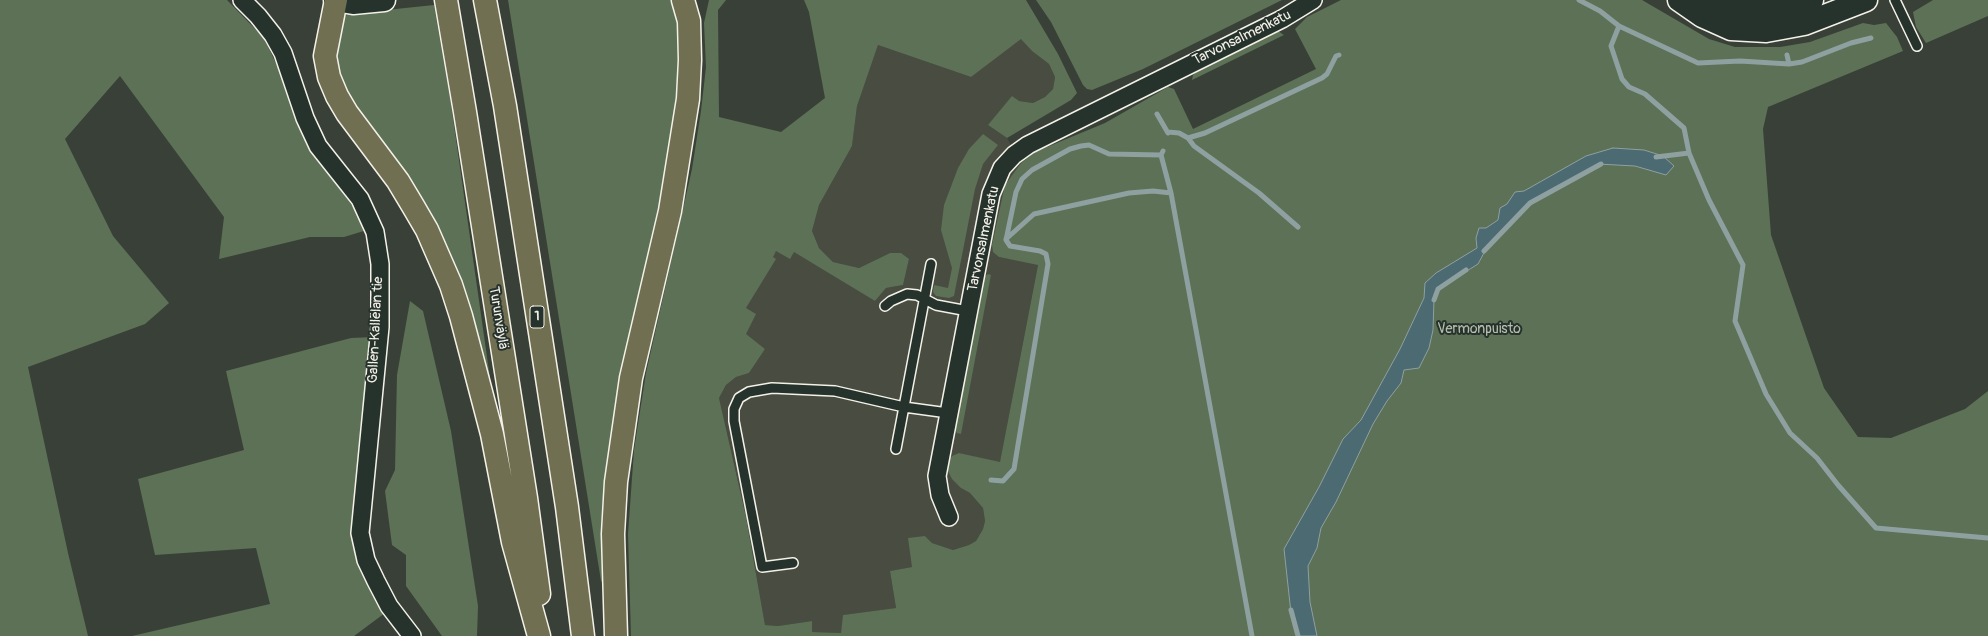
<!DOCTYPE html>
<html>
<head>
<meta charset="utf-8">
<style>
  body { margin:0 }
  canvas { display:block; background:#394037 }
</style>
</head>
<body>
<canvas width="1988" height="636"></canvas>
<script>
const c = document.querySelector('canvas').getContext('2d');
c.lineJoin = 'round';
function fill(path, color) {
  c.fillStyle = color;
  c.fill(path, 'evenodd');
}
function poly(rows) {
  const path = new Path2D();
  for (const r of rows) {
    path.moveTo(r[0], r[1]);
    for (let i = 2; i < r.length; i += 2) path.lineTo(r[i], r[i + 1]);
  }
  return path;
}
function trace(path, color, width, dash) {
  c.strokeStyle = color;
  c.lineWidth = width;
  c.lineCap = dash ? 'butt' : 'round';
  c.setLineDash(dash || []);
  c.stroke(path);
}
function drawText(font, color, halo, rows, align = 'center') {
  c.font = font + ' Pangolin,sans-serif';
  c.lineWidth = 4;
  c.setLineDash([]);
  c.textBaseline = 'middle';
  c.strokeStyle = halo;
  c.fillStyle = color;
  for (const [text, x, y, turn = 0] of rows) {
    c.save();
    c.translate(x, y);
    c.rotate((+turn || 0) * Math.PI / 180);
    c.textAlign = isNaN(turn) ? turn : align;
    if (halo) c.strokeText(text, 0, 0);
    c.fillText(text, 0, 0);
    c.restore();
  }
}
fill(poly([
  [1021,38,1032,51,1049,64,1055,77,1053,89,1045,97,1033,103,1019,101,988,125,1007,138,1021,163,1005,185,999,257,1038,264,1000,463,959,453,961,488,970,493,983,508,985,521,983,529,976,541,969,545,953,550,932,543,925,536,912,567,890,571,896,608,844,615,841,633,812,632,812,621,778,626,765,625,746,517,719,398,726,385,736,377,749,373,765,349,745,334,749,326,746,308,775,259,772,257,776,251,794,251,875,301,886,288,903,285,909,259,890,253,859,268,833,262,819,248,812,231,819,205,852,146,857,106,878,45,971,77]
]), '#494c41');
fill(poly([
  [0,0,227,0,264,38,281,74,307,143,356,211,367,230,344,237,310,237,219,259,224,217,120,76,65,139,113,236,169,303,145,324,28,367,68,553,88,636,0,636],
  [508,0,678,0,680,65,677,109,604,584,601,581],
  [709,0,726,0,718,10,719,117,781,132,825,98,809,12,804,0,1026,0,1058,54,1077,93,1071,100,1007,138,988,125,1012,96,1019,101,1033,103,1045,97,1053,89,1055,77,1049,64,1032,51,1021,39,971,77,878,45,857,106,852,146,819,205,812,231,819,248,833,262,859,268,890,253,901,253,909,259,903,285,886,288,875,301,794,252,790,259,776,251,773,257,776,259,746,308,756,314,746,334,765,349,749,373,736,377,726,385,719,398,746,517,765,625,778,626,812,621,812,632,841,633,843,615,896,608,890,571,912,567,908,538,925,536,932,543,953,550,969,545,976,541,983,529,985,521,983,508,970,493,961,488,952,479,947,469,948,461,952,456,959,453,1000,462,1038,265,999,257,993,252,992,245,1005,185,1021,163,1035,152,1105,123,1168,87,1174,89,1193,129,1316,69,1295,29,1307,17,1341,0,1642,0,1709,39,1735,47,1780,47,1810,42,1863,23,1874,25,1886,23,1897,37,1903,51,1768,107,1763,129,1771,235,1824,388,1858,437,1891,438,1965,409,1988,391,1988,636,631,636,628,534,634,450,646,373,692,169,701,111,706,67,704,23],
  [1036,0,1282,0,1143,69,1092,90,1087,89,1083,85,1051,22],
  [1933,0,1988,0,1988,16,1926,43,1916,27,1913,12],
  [434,5,451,104,490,378,487,378,477,336,452,260,424,201,348,96,339,73,337,60,337,43,343,18,348,14],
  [1278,31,1284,35,1192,80,1193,75,1196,72],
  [983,134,998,145,983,164,975,189,954,296,949,298,936,296,933,292,934,285,948,288,952,268,941,230,944,205,958,168,969,149],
  [988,274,991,275,990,280,961,434,957,433,955,429,983,278],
  [410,301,423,311,451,431,478,606,477,636,442,636,406,586,406,555,392,545,385,491,395,470,397,375],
  [373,337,354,552,385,613,354,636,132,636,270,604,256,548,155,555,138,479,244,450,226,371,351,338]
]), '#5c7155');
const water = poly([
  [1613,148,1644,150,1663,156,1674,166,1666,175,1635,166,1598,164,1530,203,1486,249,1478,264,1438,289,1434,299,1433,330,1429,348,1419,368,1404,370,1401,383,1387,401,1373,424,1336,502,1321,528,1317,548,1308,566,1310,602,1317,636,1298,636,1291,613,1284,549,1319,487,1343,439,1361,420,1400,349,1424,298,1425,283,1436,273,1477,248,1476,238,1479,228,1486,228,1498,220,1500,208,1507,204,1515,192,1524,191,1586,156,1613,148]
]);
fill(water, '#4b6a72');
trace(water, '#8fa0a1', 1);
trace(poly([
  [1579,0,1600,11,1619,26,1698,63,1740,61,1789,64,1802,62,1851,43,1871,38],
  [1619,26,1611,46,1622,79,1629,87,1645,94,1684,128,1689,153,1709,200,1743,265,1735,321,1766,394,1790,433,1817,458,1838,485,1876,528,1988,538],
  [1787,55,1789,64],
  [1157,114,1168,133],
  [1168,132,1179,133,1188,138,1194,146,1259,193,1298,227],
  [1188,138,1205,133,1322,78,1327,74,1336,56,1339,55],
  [1163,151,1161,155,1171,193,1252,636],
  [1656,157,1689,153],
  [1006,239,1034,214,1129,193,1153,191,1171,193],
  [1484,251,1530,203,1601,164],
  [1434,300,1438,289,1466,270],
  [991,480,1003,481,1014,469,1048,264,1046,254,1040,251,1010,246,1006,240,1016,192,1022,179,1032,170,1070,149,1081,146,1089,145,1109,154,1161,155],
  [1291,610,1298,636]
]), '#8fa0a1', 5);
const service = poly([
  [1895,0,1917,46],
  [885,306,891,301,907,294,917,295,936,305,968,311],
  [896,449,931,264],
  [793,563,762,567,734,421,734,409,739,398,749,392,772,388,835,391,904,407,948,413]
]);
const minor = poly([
  [242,0,258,16,273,35,283,53,305,118,318,146,360,199,375,232,380,264,380,327,360,533,366,560,376,581,389,606,412,636],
  [949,517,940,495,937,476,991,194,1002,168,1014,155,1028,145,1282,19,1313,0]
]);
const tertiary = poly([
  [335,0,353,3,384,0]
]);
const secondary = poly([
  [1679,0,1702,16,1731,29,1766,31,1804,24,1866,0],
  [1689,3,1753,10,1776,9,1812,0]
]);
const motorway = poly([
  [336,0,325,56,329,77,337,96,347,113,398,181,413,206,427,230,451,285,461,316,492,434,513,542,539,636],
  [446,0,465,112,526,498,539,594],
  [485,0,505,106,567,507,583,636],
  [616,636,613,534,616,482,631,378,670,211,688,99,690,60,689,21,683,0]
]);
trace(service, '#f4f1e8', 12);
trace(minor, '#f4f1e8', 20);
trace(tertiary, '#f4f1e8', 25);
trace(secondary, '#f4f1e8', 25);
trace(motorway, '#f4f1e8', 25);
trace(service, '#26332d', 9);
trace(minor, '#26332d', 17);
trace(tertiary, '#26332d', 22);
trace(secondary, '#26332d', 22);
trace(motorway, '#716f52', 22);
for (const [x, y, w] of [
  [537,317,14]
]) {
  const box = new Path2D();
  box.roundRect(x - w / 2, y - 11, w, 22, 3);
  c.fillStyle = '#26332d';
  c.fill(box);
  trace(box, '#f4f1e8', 1);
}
drawText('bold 13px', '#f4f1e8', null, [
  ["1",537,317]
]);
drawText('14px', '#f4f1e8', '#26332d', [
  ["Tarvonsalmenkatu",1242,38,-26],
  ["Tarvonsalmenkatu",984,239,-78],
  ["Turunväylä",498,318,81],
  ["Gallen-Kallelan tie",376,330,-87]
]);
drawText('14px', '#b7bead', '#26332d', [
  ["Vermonpuisto",1479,329]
]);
</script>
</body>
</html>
